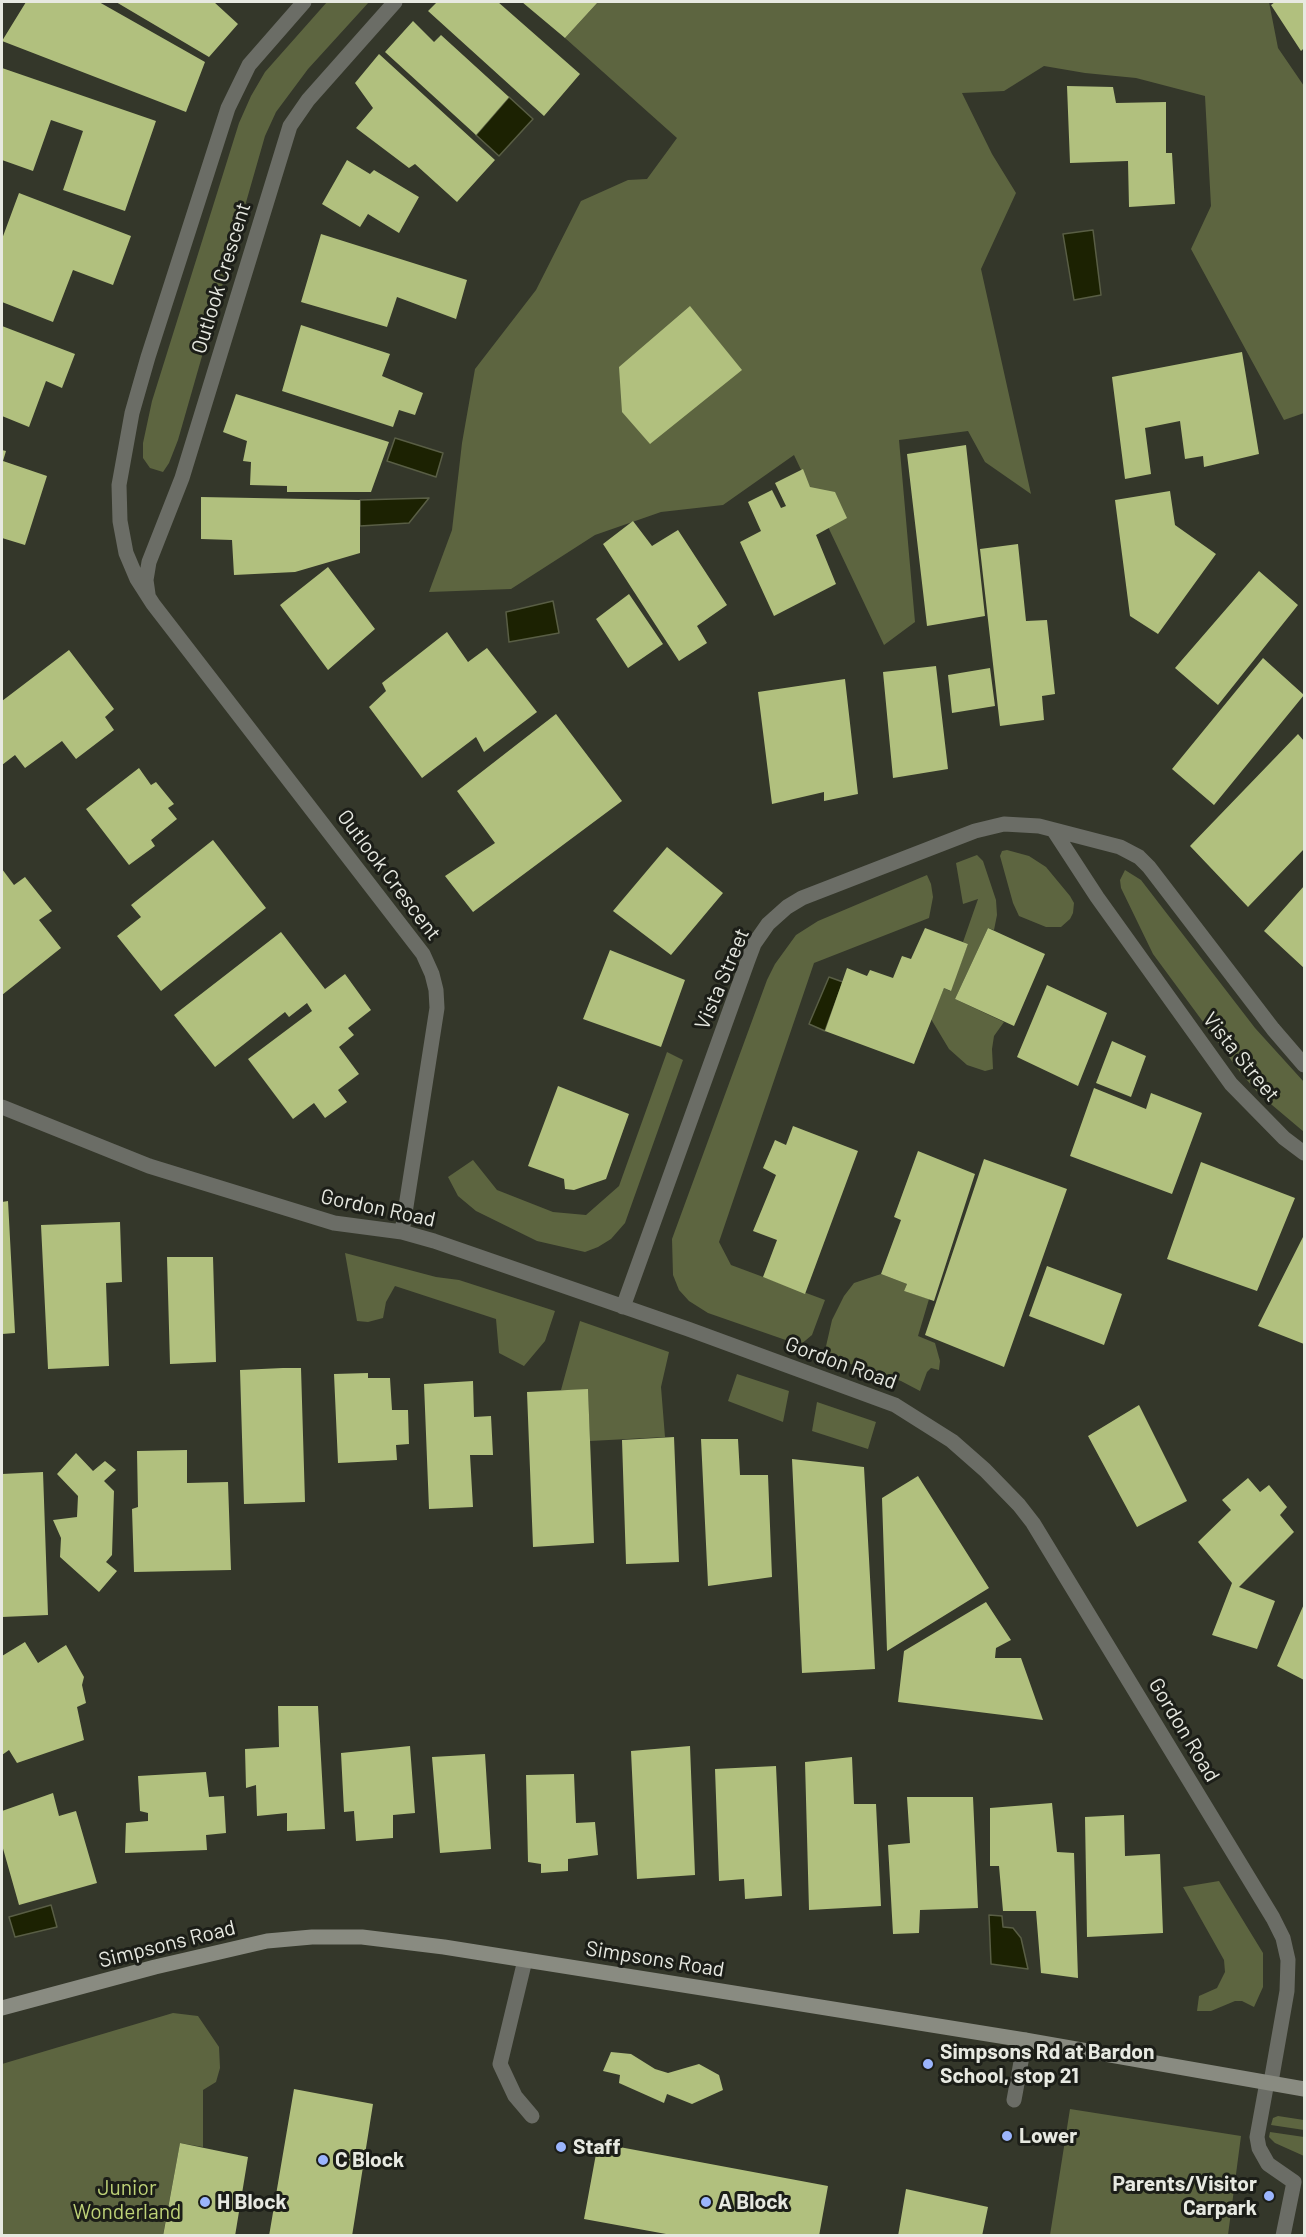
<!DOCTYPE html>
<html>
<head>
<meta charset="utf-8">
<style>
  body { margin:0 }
  #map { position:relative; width:1306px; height:2237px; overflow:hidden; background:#34372a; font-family:Barlow,sans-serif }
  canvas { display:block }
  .frame { position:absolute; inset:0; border:3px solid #e7e9e1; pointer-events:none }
</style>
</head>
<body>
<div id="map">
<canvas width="1306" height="2237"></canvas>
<div class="frame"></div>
</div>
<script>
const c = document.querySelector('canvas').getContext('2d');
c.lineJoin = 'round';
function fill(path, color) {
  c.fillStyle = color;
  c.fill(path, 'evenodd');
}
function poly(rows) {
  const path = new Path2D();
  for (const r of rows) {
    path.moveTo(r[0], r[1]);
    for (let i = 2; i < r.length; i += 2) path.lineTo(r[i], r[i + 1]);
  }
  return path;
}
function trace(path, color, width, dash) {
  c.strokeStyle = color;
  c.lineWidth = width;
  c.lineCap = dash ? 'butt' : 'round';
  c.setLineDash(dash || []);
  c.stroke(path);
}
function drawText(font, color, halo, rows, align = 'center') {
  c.font = font + ' Barlow,sans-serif';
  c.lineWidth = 6;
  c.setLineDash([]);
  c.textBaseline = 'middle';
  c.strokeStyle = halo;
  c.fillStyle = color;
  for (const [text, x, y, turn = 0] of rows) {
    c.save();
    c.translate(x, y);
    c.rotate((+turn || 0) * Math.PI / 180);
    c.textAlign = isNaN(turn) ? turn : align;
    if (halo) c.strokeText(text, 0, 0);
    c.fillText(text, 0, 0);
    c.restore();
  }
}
fill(poly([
  [327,2,369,2,308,69,276,112,265,136,178,440,169,463,163,472,150,468,143,458,143,443,152,401,239,123,251,96,265,72],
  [598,2,1269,2,1278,48,1304,86,1304,413,1284,420,1191,249,1211,206,1205,96,1136,78,1085,73,1044,66,1004,91,962,93,992,154,1016,193,981,269,1031,494,985,462,968,431,899,440,915,622,884,645,794,455,723,505,661,512,595,535,511,589,429,592,452,530,462,443,475,369,536,290,581,201,628,180,647,179,677,138,565,38],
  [1007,850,1029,856,1046,867,1070,896,1074,903,1073,913,1070,919,1061,927,1046,927,1019,916,1013,903,1000,856,1002,851],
  [977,855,983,861,996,900,997,915,994,930,988,928,955,999,1004,1022,994,1036,992,1049,993,1069,985,1071,967,1065,949,1049,931,1019,944,988,950,991,968,944,963,942,978,899,963,904,956,863],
  [1125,870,1141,880,1255,1028,1304,1082,1304,1132,1259,1094,1240,1072,1153,954,1121,888,1120,880],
  [927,875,931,884,933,897,929,918,814,963,719,1242,731,1265,825,1300,812,1335,800,1345,708,1313,689,1301,679,1290,673,1275,672,1239,767,980,775,964,796,935,818,921],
  [667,1052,683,1060,625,1223,611,1239,598,1247,585,1252,537,1241,476,1211,458,1196,448,1177,473,1160,497,1190,553,1212,586,1215,619,1186],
  [345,1253,436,1277,459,1280,555,1311,545,1341,524,1366,499,1353,496,1319,395,1286,386,1302,383,1318,368,1322,357,1321],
  [881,1274,907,1284,904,1291,929,1299,918,1336,935,1343,940,1361,939,1370,931,1368,927,1372,920,1391,901,1381,824,1355,832,1320,844,1296,854,1283],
  [580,1321,669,1352,661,1387,665,1437,590,1441,588,1390,561,1390],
  [737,1374,789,1391,783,1422,728,1401],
  [817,1402,876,1422,868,1449,812,1431],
  [1219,1881,1263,1953,1263,1987,1254,2007,1242,2001,1235,2001,1211,2011,1197,2011,1199,1996,1217,1988,1225,1972,1224,1960,1183,1887],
  [173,2013,198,2016,219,2047,220,2068,216,2082,203,2090,203,2147,180,2143,163,2235,2,2236,2,2064],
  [1070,2109,1241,2136,1228,2235,1050,2235],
  [1278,2116,1304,2120,1304,2130,1271,2125,1273,2118],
  [1270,2132,1304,2137,1304,2156,1275,2143,1269,2137]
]), '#5d6540');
const water = poly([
  [509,97,533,119,499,156,476,135,509,97],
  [1093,230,1101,295,1074,300,1063,234,1093,230],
  [395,438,443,453,436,477,387,461,395,438],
  [429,498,409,523,360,526,360,500,429,498],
  [553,601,559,633,509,642,506,612,553,601],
  [829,977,843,982,825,1031,809,1024,829,977],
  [51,1905,57,1927,15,1937,9,1917,51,1905],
  [989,1915,1002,1916,1003,1927,1013,1928,1021,1938,1028,1969,991,1964,989,1915]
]);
fill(water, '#1c2202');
trace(water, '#595e45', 1.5);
fill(poly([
  [26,2,99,2,205,62,186,112,2,41],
  [116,2,214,2,238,24,209,57],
  [437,2,498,2,580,74,544,116,428,11],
  [522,2,598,2,565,38],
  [1275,2,1304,2,1304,48,1301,51,1271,5],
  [413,21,434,42,441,35,509,97,476,135,385,52],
  [379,54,495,160,457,202,415,164,409,168,356,128,373,108,355,83],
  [2,68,156,121,125,211,63,190,83,131,51,120,33,171,2,160],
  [1067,86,1113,87,1116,103,1166,102,1166,153,1172,153,1175,204,1129,207,1128,161,1070,163],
  [347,160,370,174,374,170,419,197,399,233,368,214,360,227,322,204],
  [19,193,131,236,113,285,73,270,53,322,2,302,2,239],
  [321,234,467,280,456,319,397,297,387,327,301,302],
  [690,306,742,370,650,444,622,412,619,367],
  [301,325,390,354,382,376,423,393,415,415,399,410,393,427,282,391],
  [2,326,75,354,62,388,46,381,29,427,2,416],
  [1242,352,1259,454,1204,467,1203,456,1185,459,1180,421,1145,428,1151,474,1125,479,1112,377],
  [236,394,389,442,371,492,287,492,287,486,250,485,251,462,243,461,247,441,223,432],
  [966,445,985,616,927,626,907,454],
  [2,450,6,451,3,461,47,476,25,545,2,538],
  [803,469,810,487,835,492,847,518,816,535,836,584,774,616,740,542,761,531,748,502,772,490,781,508,786,506,775,483],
  [1170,491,1175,525,1216,554,1158,634,1130,616,1115,500],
  [201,497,360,500,360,553,295,572,234,575,232,540,201,539],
  [633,521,652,546,678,530,727,605,697,626,707,643,679,661,603,544],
  [1018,544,1026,621,1047,620,1055,694,1042,696,1044,720,1000,726,980,549],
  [328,567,375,629,328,670,280,605],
  [1259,571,1298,605,1218,705,1175,668],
  [629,594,663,644,628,668,596,619],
  [447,632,468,662,487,648,537,712,484,752,476,737,422,778,369,707,386,691,382,683],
  [69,650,114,709,105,717,114,730,76,759,62,741,25,768,15,755,2,765,2,701],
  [1263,658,1304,695,1214,805,1172,769],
  [936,666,948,769,893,778,883,672],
  [990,668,995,706,952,713,948,675],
  [845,679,858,794,824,801,824,792,772,804,758,692],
  [556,714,622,801,473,912,445,876,495,843,457,791],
  [1298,734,1304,741,1304,849,1248,907,1190,846],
  [139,768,151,785,156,782,174,804,168,808,177,819,151,840,155,846,129,865,86,809],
  [213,840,266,908,161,991,117,936,141,917,131,905],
  [667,847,723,893,671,955,613,911],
  [2,869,14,885,25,877,52,911,39,920,61,948,2,995],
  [1304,886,1304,968,1264,931],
  [925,928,968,944,951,991,944,988,914,1064,825,1031,847,968,867,976,870,970,893,978,902,956,911,959],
  [988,928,1045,954,1014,1026,955,999],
  [281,932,325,989,345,974,371,1010,348,1028,354,1035,339,1047,359,1074,338,1090,347,1102,325,1118,314,1103,293,1119,248,1059,312,1011,307,1003,289,1017,285,1012,215,1067,174,1015],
  [610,950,685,980,661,1047,583,1019],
  [1047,985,1107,1013,1078,1086,1017,1057],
  [1112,1041,1146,1056,1131,1097,1096,1083],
  [558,1086,629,1114,606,1179,574,1190,565,1189,564,1179,528,1166],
  [1094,1088,1146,1109,1151,1093,1202,1113,1172,1194,1070,1156],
  [793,1126,858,1151,805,1294,763,1277,777,1240,753,1231,776,1175,763,1168,775,1140,786,1145],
  [918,1151,975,1174,934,1301,904,1291,907,1284,881,1274,901,1220,894,1217],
  [984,1159,1067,1189,1004,1367,925,1335],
  [1201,1162,1295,1198,1257,1291,1167,1259],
  [8,1201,15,1333,2,1334,2,1202],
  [120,1222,122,1282,106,1283,109,1366,48,1369,41,1225],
  [1304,1235,1304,1344,1258,1326],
  [167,1257,213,1257,216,1362,170,1364],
  [1047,1266,1122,1294,1104,1345,1029,1316],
  [283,1368,301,1368,305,1502,244,1504,240,1370],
  [368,1373,368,1378,390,1378,392,1410,408,1410,409,1444,396,1445,397,1460,338,1463,334,1374],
  [473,1381,474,1417,491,1416,493,1455,470,1455,473,1507,429,1509,424,1384],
  [588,1389,594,1543,533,1547,527,1392],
  [1139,1405,1187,1501,1137,1527,1088,1436],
  [674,1437,679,1562,626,1564,622,1440],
  [701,1439,738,1439,740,1475,768,1475,772,1577,708,1586],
  [187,1450,187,1483,228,1482,231,1570,134,1572,132,1509,138,1507,137,1451],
  [76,1453,93,1471,105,1461,116,1470,104,1481,114,1491,112,1555,106,1562,117,1571,99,1592,60,1557,61,1538,53,1520,77,1517,78,1496,57,1474],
  [792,1459,864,1467,875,1669,802,1673],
  [43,1472,48,1615,2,1617,2,1474],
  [918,1476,989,1588,887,1651,882,1498],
  [1248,1478,1260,1492,1269,1485,1287,1507,1280,1515,1294,1532,1239,1587,1275,1601,1257,1649,1212,1635,1232,1583,1198,1542,1231,1510,1222,1500],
  [986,1602,1011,1640,996,1648,995,1658,1021,1658,1043,1720,898,1702,904,1651],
  [1304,1604,1304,1680,1277,1666],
  [25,1642,38,1663,66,1645,84,1677,82,1685,86,1703,77,1707,84,1740,17,1763,9,1750,2,1755,2,1656],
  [278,1706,318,1706,325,1829,287,1831,287,1813,257,1816,256,1785,246,1788,245,1749,279,1747],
  [410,1746,415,1813,393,1815,393,1838,356,1841,354,1811,344,1812,341,1753],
  [690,1746,695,1875,637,1879,631,1751],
  [485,1754,491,1849,440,1853,432,1757],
  [852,1757,854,1804,876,1804,881,1906,809,1910,805,1762],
  [776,1766,782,1896,745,1899,744,1879,719,1881,715,1769],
  [206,1772,209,1797,224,1796,226,1833,206,1835,207,1850,125,1853,126,1823,148,1821,148,1813,140,1811,138,1776],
  [574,1774,576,1823,595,1822,598,1855,568,1859,568,1871,541,1873,541,1864,528,1862,526,1775],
  [53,1793,59,1816,76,1811,97,1883,19,1905,2,1845,2,1811],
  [907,1797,973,1797,978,1908,920,1910,919,1933,893,1934,888,1845,910,1843],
  [1052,1803,1057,1852,1074,1853,1078,1978,1041,1973,1036,1911,1003,1911,999,1866,990,1866,990,1808],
  [1124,1815,1125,1856,1160,1854,1163,1933,1087,1937,1085,1817],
  [611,2052,631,2054,655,2069,668,2073,699,2064,719,2075,723,2090,692,2104,667,2094,664,2103,619,2083,620,2075,603,2071],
  [294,2089,373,2104,352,2236,269,2236],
  [180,2143,248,2157,235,2236,163,2236],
  [598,2143,828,2186,819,2236,677,2236,584,2219],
  [906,2189,988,2207,982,2236,898,2236]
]), '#b1c07e');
trace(poly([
  [525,1960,500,2064,515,2096,532,2116],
  [1267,2082,1257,2137,1259,2148,1268,2164,1294,2182,1283,2236],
  [1014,2100,1025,2040]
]), '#6b6d66', 15);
trace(poly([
  [304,2,249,65,228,108,148,357,132,413,119,485,120,521,126,553,137,579,153,604,423,954,432,974,436,990,437,1008,402,1232],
  [148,594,146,580,149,562,182,478,290,126,308,100,395,2],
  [1054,831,1097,897,1231,1084,1284,1138,1304,1153],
  [2,1107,149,1166,334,1223,402,1232,434,1241,688,1329,895,1405,952,1441,985,1470,1019,1505,1033,1523,1273,1918,1283,1938,1288,1960,1287,1991,1271,2082],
  [623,1307,748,960,754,944,768,924,787,907,802,898,975,831,1004,824,1039,826,1120,847,1139,857,1149,867,1273,1029,1304,1065]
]), '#6b6d66', 15);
trace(poly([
  [2,2008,155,1967,267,1941,312,1937,362,1937,444,1947,721,1991,1025,2040,1304,2089]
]), '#898b81', 15);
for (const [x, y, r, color] of [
  [928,2064,6,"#9bb5fd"],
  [1007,2136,6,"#9bb5fd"],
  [561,2147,6,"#9bb5fd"],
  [323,2160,6,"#9bb5fd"],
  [1269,2196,6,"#9bb5fd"],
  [205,2202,6,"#9bb5fd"],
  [706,2202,6,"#9bb5fd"]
]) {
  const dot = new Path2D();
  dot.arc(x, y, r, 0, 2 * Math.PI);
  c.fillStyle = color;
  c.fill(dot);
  trace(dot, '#1c1e18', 2);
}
drawText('21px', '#e7e9e1', '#1c1e18', [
  ["Outlook Crescent",221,278,-73],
  ["Outlook Crescent",389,875,53],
  ["Vista Street",722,979,-67],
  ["Vista Street",1241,1057,51],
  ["Gordon Road",378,1208,12],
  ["Gordon Road",841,1363,20],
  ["Gordon Road",1184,1730,59],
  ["Simpsons Road",167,1944,-14],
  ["Simpsons Road",655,1959,9]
]);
drawText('bold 21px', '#e7e9e1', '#1c1e18', [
  ["Simpsons Rd at Bardon",940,2052],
  ["School, stop 21",940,2076],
  ["Lower",1019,2136],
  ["Staff",573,2147],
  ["C Block",335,2160],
  ["Parents/Visitor",1257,2184,"right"],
  ["Carpark",1257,2208,"right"],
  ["H Block",217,2202],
  ["A Block",718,2202]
], 'left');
drawText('21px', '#bed277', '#1c1e18', [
  ["Junior",127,2188],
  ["Wonderland",127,2212]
]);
</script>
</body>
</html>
